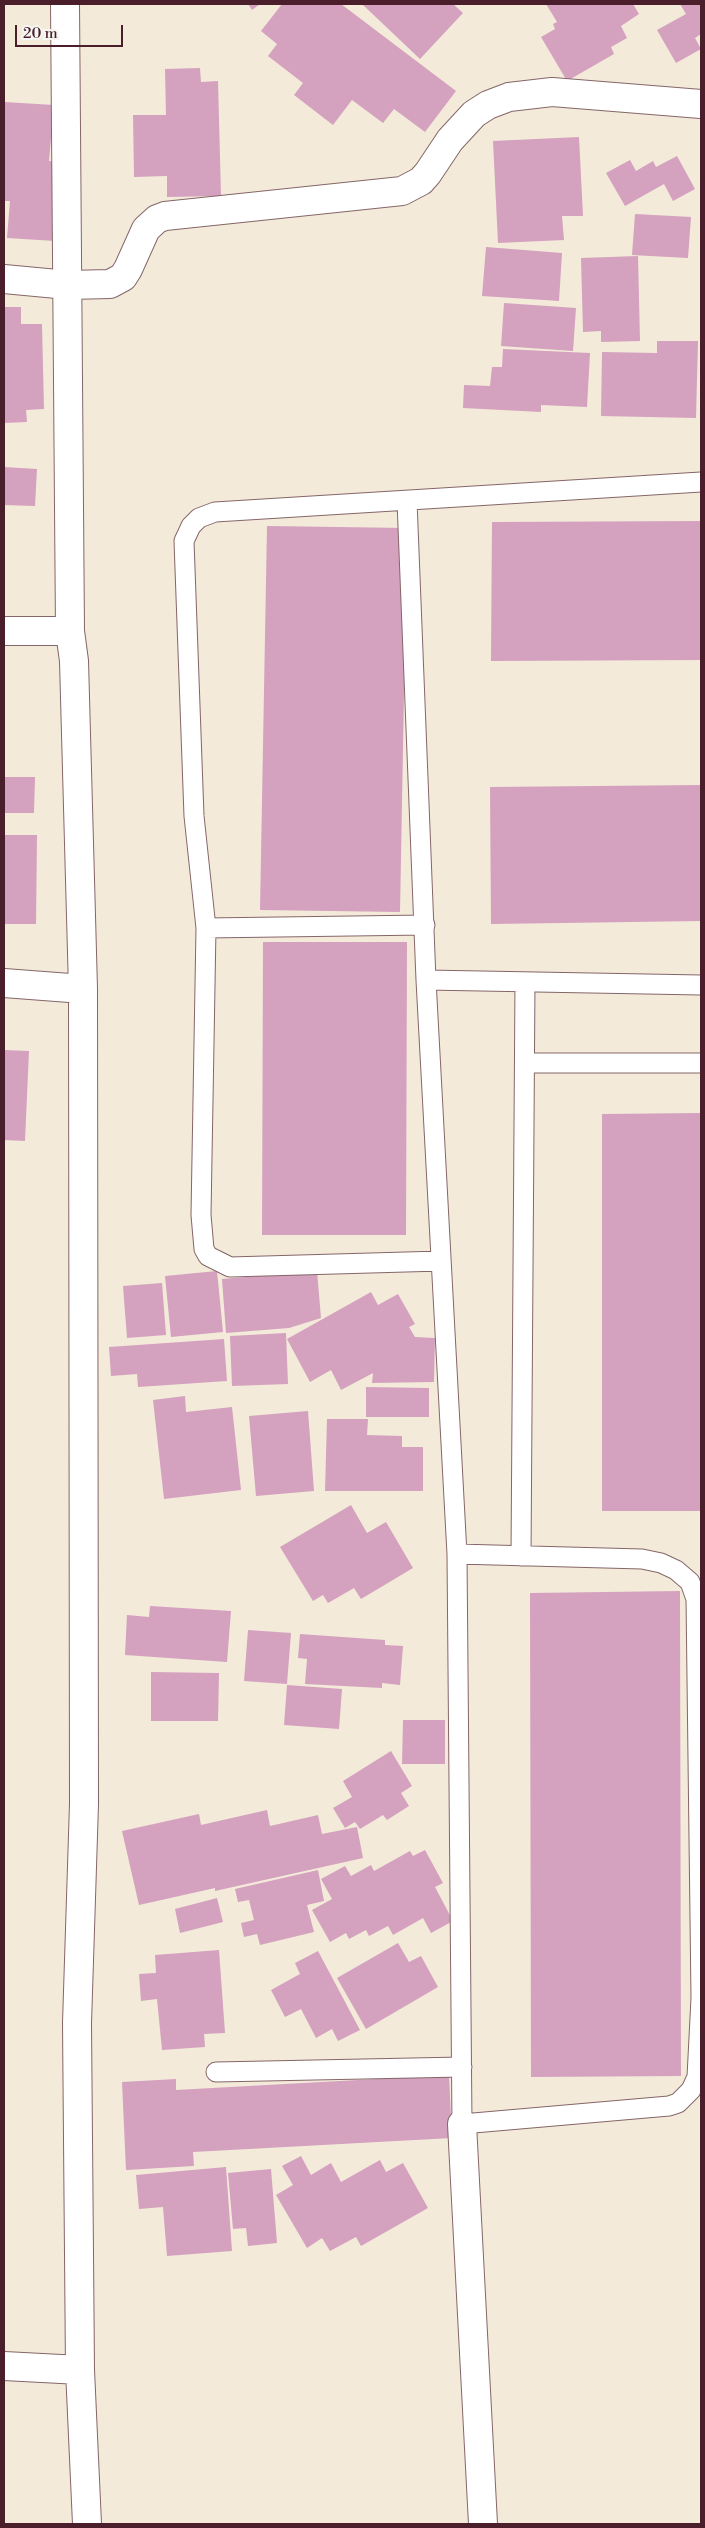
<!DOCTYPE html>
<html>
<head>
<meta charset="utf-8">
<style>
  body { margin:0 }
  #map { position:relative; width:705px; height:2528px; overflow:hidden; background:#f3eada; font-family:"Libre Bodoni",serif }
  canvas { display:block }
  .frame { position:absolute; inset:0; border:5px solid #4a1f2b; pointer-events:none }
  .scale { position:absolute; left:15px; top:25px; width:108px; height:22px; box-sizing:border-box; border:2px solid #4a1f2b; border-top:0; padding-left:6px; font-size:15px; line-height:18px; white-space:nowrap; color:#4a1f2b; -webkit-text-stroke:4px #f6f6f2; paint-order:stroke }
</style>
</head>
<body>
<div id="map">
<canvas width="705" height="2528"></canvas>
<div class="frame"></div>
<div class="scale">20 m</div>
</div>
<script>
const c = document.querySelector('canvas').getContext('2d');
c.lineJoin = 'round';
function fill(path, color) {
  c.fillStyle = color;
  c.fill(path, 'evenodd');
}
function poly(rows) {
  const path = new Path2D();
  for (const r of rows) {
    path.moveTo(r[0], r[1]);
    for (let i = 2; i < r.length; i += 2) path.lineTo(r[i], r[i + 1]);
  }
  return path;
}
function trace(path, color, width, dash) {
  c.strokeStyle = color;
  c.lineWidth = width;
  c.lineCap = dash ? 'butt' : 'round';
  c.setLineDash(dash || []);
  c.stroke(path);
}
fill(poly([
  [248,4,260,4,252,10],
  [282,4,341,4,456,91,425,132,394,109,383,123,352,100,333,125,294,95,303,83,268,56,277,44,261,31],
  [362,4,453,4,463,13,420,59],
  [546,4,633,4,639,14,621,26,627,38,611,47,614,54,567,81,541,37,555,29,553,24,557,22],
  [680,4,701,4,701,34,695,38,701,49,676,63,657,30,686,14],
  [200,68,201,82,218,81,221,196,167,197,167,176,134,177,133,115,166,115,165,69],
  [4,102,54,105,49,161,62,162,55,241,7,238,10,201,4,201],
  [579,137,583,216,562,216,564,240,498,243,493,141],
  [677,156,695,189,673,201,664,184,625,206,606,173,630,160,636,171,653,161,656,167],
  [635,214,691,217,688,258,632,255],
  [486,247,562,253,559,301,482,296],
  [638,256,640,341,601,342,601,331,583,332,581,258],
  [504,303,576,308,573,351,501,346],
  [4,307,21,307,21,324,42,324,44,409,26,410,27,422,4,423],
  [657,341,698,341,696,418,601,416,602,352,657,353],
  [503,349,590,353,587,407,541,405,541,412,463,408,464,385,490,386,492,367,502,367],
  [4,467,37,469,35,506,4,505],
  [701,521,701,660,491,661,492,522],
  [267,526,407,528,400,912,260,910],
  [4,777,35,777,34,813,4,813],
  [701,785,701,921,491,924,490,787],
  [4,835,37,835,36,924,4,924],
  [263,942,407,942,406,1235,262,1235],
  [4,1050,29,1051,25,1141,4,1140],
  [701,1113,701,1511,602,1511,602,1114],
  [217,1271,223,1332,171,1337,165,1276],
  [317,1271,321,1318,289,1328,226,1333,222,1279],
  [162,1283,166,1335,127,1338,123,1286],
  [371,1292,378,1305,398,1294,415,1324,409,1327,415,1337,435,1338,434,1382,372,1383,373,1373,341,1390,331,1370,310,1382,287,1339],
  [286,1333,288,1384,232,1386,230,1336],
  [224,1339,227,1381,138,1387,137,1374,111,1376,109,1347],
  [366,1387,429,1388,429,1417,366,1417],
  [185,1396,186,1412,232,1407,241,1490,164,1499,153,1400],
  [308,1411,314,1491,256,1496,249,1416],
  [327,1419,368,1419,367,1435,402,1436,402,1447,423,1447,423,1491,325,1491],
  [351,1505,367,1533,386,1522,413,1568,361,1599,354,1588,328,1603,323,1595,313,1601,280,1547],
  [680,1591,681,2076,531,2077,530,1593],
  [150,1606,231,1611,227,1662,125,1655,127,1615,149,1617],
  [248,1630,291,1633,287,1684,244,1681],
  [300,1634,385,1640,385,1645,403,1646,400,1685,382,1683,382,1688,305,1684,307,1659,298,1658],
  [151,1672,219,1673,218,1721,151,1721],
  [287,1685,342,1689,339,1729,284,1725],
  [403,1720,445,1720,445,1764,402,1764],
  [391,1751,412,1786,401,1793,409,1806,387,1820,383,1815,360,1829,355,1822,345,1828,333,1808,352,1797,343,1781],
  [267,1810,270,1826,318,1815,322,1834,357,1827,363,1858,215,1891,215,1888,139,1905,122,1831,199,1814,201,1825],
  [425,1850,443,1883,435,1887,453,1921,431,1933,423,1918,393,1935,388,1926,369,1936,366,1930,349,1939,346,1933,330,1942,312,1910,332,1899,321,1879,345,1866,351,1876,371,1865,374,1871,410,1851,413,1856],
  [318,1870,324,1901,307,1905,314,1932,260,1945,257,1934,244,1937,241,1923,254,1920,249,1900,238,1902,235,1889],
  [217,1898,223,1922,180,1933,175,1909],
  [398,1943,409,1962,421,1956,438,1987,366,2029,337,1978],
  [219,1950,225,2033,204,2034,205,2047,162,2050,157,1999,141,2001,139,1974,156,1973,155,1955],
  [318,1951,360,2030,338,2041,332,2029,316,2038,301,2009,285,2017,271,1990,300,1974,295,1963],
  [449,2075,452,2138,193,2152,194,2166,126,2170,122,2082,176,2079,176,2090],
  [301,2156,311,2175,331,2163,341,2182,380,2160,386,2172,403,2163,428,2208,361,2246,356,2237,330,2251,322,2238,307,2248,276,2195,293,2185,282,2166],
  [226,2167,232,2251,167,2256,163,2207,139,2209,136,2175],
  [271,2169,277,2243,248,2246,246,2228,233,2229,228,2173]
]), '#d4a1bf');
const service = poly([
  [407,501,426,980,457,1554,462,2124,669,2106,678,2103,691,2090,697,2077,701,1998,696,1599,690,1582,676,1570,661,1563,642,1559,457,1554],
  [206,928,425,925],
  [426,980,701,985],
  [525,1063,701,1063],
  [441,1261,230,1267,208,1256,204,1249,201,1215,206,928,194,816,184,541,191,526,199,518,215,512,701,482],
  [521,1556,525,982],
  [216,2072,462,2067]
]);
const minor = poly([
  [65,4,70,631,74,661,83,989,84,1804,77,2023,80,2370,87,2524],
  [4,279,68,285,110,284,123,277,128,269,146,229,157,219,165,216,402,191,421,181,428,173,450,140,474,114,488,105,509,97,552,92,701,104],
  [4,631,70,631],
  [4,983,83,989],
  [462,2124,483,2524],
  [4,2366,80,2370]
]);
trace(service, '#856668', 21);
trace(minor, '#856668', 30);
trace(service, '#fff', 19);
trace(minor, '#fff', 28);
</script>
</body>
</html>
